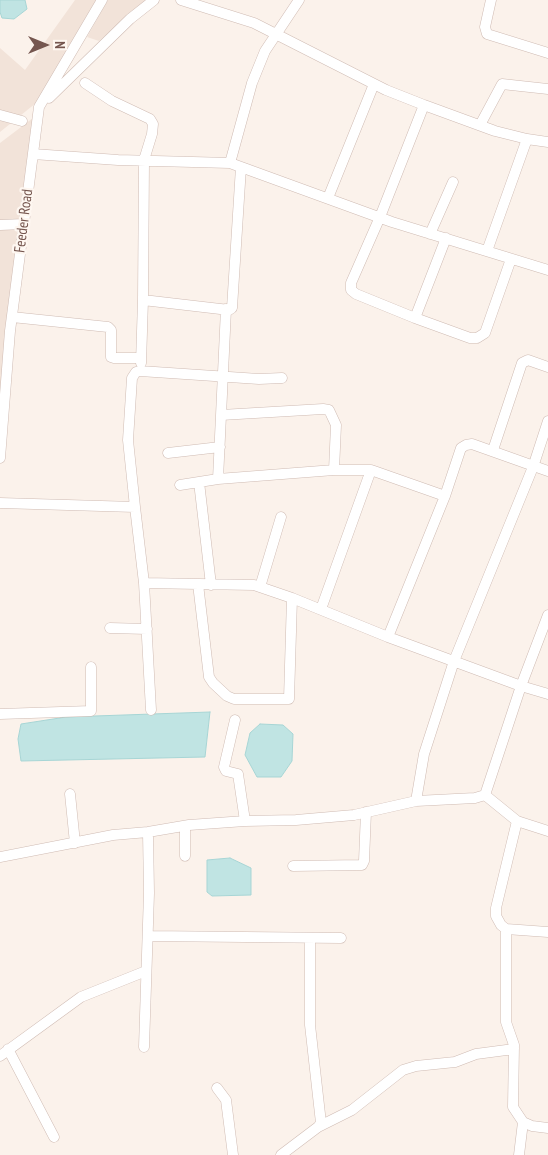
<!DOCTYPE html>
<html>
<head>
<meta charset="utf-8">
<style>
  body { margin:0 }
  #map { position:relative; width:548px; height:1155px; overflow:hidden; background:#fbf2eb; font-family:"PT Sans Narrow",sans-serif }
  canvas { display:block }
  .north { position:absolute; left:20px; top:20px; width:50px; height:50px; -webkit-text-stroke:4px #fef7f1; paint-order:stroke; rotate:90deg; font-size:14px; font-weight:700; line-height:20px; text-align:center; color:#75564f }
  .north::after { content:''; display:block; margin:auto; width:18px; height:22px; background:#75564f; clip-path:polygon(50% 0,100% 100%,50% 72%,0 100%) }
</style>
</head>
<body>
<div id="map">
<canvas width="548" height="1155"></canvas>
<div class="north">N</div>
</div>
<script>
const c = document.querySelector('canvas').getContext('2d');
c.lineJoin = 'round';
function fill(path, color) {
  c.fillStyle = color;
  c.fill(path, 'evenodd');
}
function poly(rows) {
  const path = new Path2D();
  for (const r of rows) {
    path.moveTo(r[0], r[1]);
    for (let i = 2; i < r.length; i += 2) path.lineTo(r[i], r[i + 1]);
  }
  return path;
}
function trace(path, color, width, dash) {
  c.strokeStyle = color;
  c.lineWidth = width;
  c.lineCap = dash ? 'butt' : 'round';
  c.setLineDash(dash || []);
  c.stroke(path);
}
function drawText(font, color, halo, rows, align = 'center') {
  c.font = font + ' "PT Sans Narrow",sans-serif';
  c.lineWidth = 4.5;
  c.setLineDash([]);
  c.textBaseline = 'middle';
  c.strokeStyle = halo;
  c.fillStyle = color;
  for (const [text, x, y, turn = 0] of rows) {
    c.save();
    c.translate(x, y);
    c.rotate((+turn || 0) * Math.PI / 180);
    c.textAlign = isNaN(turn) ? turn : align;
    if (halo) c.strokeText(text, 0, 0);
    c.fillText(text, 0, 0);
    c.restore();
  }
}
fill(poly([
  [75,0,96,0,36,103,0,132,0,48,25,70],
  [108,0,146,0,99,41,87,37],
  [33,118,0,397,0,143]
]), '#f2e3d9');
const water = poly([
  [0,0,25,0,27,9,14,19,2,18,0,12,0,0],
  [210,712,205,757,21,761,18,739,21,724,66,717,210,712],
  [260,724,283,725,293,734,292,761,281,777,257,777,245,755,250,733,260,724],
  [230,858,251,868,251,895,212,896,207,892,207,860,230,858]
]);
fill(water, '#c0e4e3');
trace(water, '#a7d5d5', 1);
const minor = poly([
  [181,0,254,23,386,90,424,105,495,131,527,139,548,142],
  [491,0,485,27,487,34,548,53],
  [85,83,112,101,150,119,153,124,152,134,144,160,143,300,229,310,232,308,241,167],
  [49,98,130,19,154,0],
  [424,105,380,217,351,283,351,290,356,294,415,318,470,338,477,338,485,333,511,259],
  [0,115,22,121],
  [480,125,502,84,548,89],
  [33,154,118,160,230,163,392,222,548,270],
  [230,163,252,83,265,51,299,0],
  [328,198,374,84],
  [0,225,24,224],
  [430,234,453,182],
  [487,251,527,139],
  [12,317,108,327,111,330,111,357,114,358,141,358],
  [415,318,446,238],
  [141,363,143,300],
  [221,415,323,409,329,410,336,425,334,470],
  [493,450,522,363,528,360,548,367],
  [168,453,220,447],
  [0,458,10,331,39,107,102,0],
  [218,479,226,309],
  [199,482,211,585],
  [180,485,218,479,334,470,371,470,445,496],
  [0,503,135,507,144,583,151,710],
  [135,507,128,440,132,378,136,372,140,371,259,379,282,378],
  [144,583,254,585,292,598,388,637,521,686,548,694],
  [198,584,209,677,213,683,227,696,234,699,289,699,292,598],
  [260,587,281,517],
  [321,609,371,470],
  [110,628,147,629],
  [388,637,445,496,461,448,466,445,472,444,548,471],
  [0,714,91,711,91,667],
  [235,720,224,767,226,771,238,774,245,821],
  [70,794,75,843],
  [485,795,517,821,548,831],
  [416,801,424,754,454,661,533,467,548,421],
  [517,821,496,908,496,916,501,925,506,929,548,932],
  [185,826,185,856],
  [0,857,113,835,148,832,189,825,245,821,296,820,354,815,416,801,475,798,485,795,521,686,548,615],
  [293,866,362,865,364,861,366,812],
  [506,929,506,1022,514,1045,513,1107,523,1122,532,1126,548,1128],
  [148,936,341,938],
  [144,1047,149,893,148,832],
  [8,1049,54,1137],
  [0,1056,81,997,146,971],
  [217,1088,226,1100,233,1155],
  [318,1127,352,1110,403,1070,416,1066,455,1062,476,1054,514,1049],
  [281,1155,318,1127,321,1123,310,1025,310,938],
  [519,1155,523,1122]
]);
trace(minor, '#cfbbb3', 11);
trace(minor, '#fff', 10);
drawText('15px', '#75564f', '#fef7f1', [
  ["Feeder Road",24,221,-83]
]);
</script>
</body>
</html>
